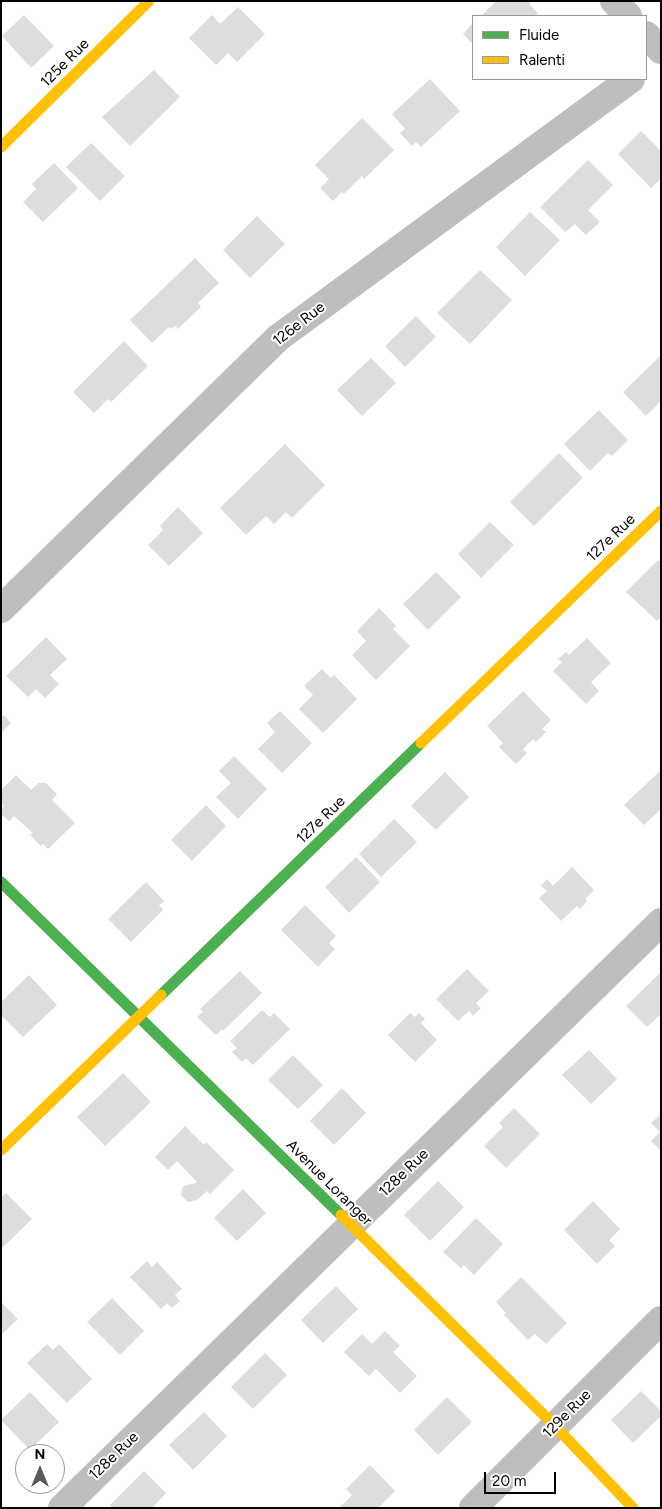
<!DOCTYPE html>
<html>
<head>
<meta charset="utf-8">
<style>
  body { margin:0 }
  #map { position:relative; width:662px; height:1509px; overflow:hidden; background:#fff; font-family:Figtree,sans-serif }
  canvas { display:block }
  .frame { position:absolute; inset:0; border:2px solid #000; pointer-events:none }
  .legend { position:absolute; left:472px; top:15px; width:175px; height:65px; box-sizing:border-box; background:#fff; border:1px solid #999; margin:0; padding:6px 9px; list-style:none; font-size:15px; color:#000 }
  .legend li { display:flex; align-items:center; gap:10px; height:25px }
  .legend b { width:25px; border:1px solid #999 }
  .north { position:absolute; left:15px; top:1444px; width:50px; height:50px; box-sizing:border-box; background:#fff; border:1px solid #999; border-radius:50%; rotate:0deg; font-size:14px; font-weight:700; line-height:20px; text-align:center; color:#000 }
  .north::after { content:''; display:block; margin:auto; width:18px; height:22px; background:#595959; clip-path:polygon(50% 0,100% 100%,50% 72%,0 100%) }
  .scale { position:absolute; left:484px; top:1472px; width:72px; height:22px; box-sizing:border-box; border:2px solid #000; border-top:0; padding-left:6px; font-size:15px; line-height:18px; white-space:nowrap; color:#000; -webkit-text-stroke:4px #fff; paint-order:stroke }
</style>
</head>
<body>
<div id="map">
<canvas width="662" height="1509"></canvas>
<div class="frame"></div>
<ul class="legend">
<li><b style="height:6px;background:#4caf50"></b>Fluide</li>
<li><b style="height:6px;background:#ffc107"></b>Ralenti</li>
</ul>
<div class="north">N</div>
<div class="scale">20 m</div>
</div>
<script>
const c = document.querySelector('canvas').getContext('2d');
c.lineJoin = 'round';
function fill(path, color) {
  c.fillStyle = color;
  c.fill(path, 'evenodd');
}
function poly(rows) {
  const path = new Path2D();
  for (const r of rows) {
    path.moveTo(r[0], r[1]);
    for (let i = 2; i < r.length; i += 2) path.lineTo(r[i], r[i + 1]);
  }
  return path;
}
function trace(path, color, width, dash) {
  c.strokeStyle = color;
  c.lineWidth = width;
  c.lineCap = dash ? 'butt' : 'round';
  c.setLineDash(dash || []);
  c.stroke(path);
}
function drawText(font, color, halo, rows, align = 'center') {
  c.font = font + ' Figtree,sans-serif';
  c.lineWidth = 4;
  c.setLineDash([]);
  c.textBaseline = 'middle';
  c.strokeStyle = halo;
  c.fillStyle = color;
  for (const [text, x, y, turn = 0] of rows) {
    c.save();
    c.translate(x, y);
    c.rotate((+turn || 0) * Math.PI / 180);
    c.textAlign = isNaN(turn) ? turn : align;
    if (halo) c.strokeText(text, 0, 0);
    c.fillText(text, 0, 0);
    c.restore();
  }
}
fill(poly([
  [496,1,532,1,529,4,538,13,536,16,481,16],
  [238,7,265,34,237,62,228,53,216,65,189,38,212,15,220,24],
  [24,15,54,46,31,68,2,36],
  [473,23,473,44,463,34],
  [154,70,180,97,130,146,102,117],
  [430,79,460,111,421,147,416,142,412,146,400,133,405,129,392,114],
  [362,118,394,150,364,179,362,176,344,194,342,192,333,201,320,188,329,179,315,165],
  [641,131,661,151,661,179,651,188,618,154],
  [91,143,125,176,100,201,66,167],
  [588,160,613,185,588,210,600,222,586,235,575,224,565,232,540,207],
  [54,163,78,188,43,222,23,202,36,189,32,184],
  [530,212,560,240,525,276,496,247],
  [257,216,285,244,250,278,223,250],
  [195,258,219,283,198,303,201,307,178,329,175,326,171,329,169,327,152,343,130,320],
  [480,270,512,300,470,344,437,313],
  [416,316,436,337,405,367,385,346],
  [124,341,148,366,111,402,108,399,94,413,73,392],
  [661,355,661,401,646,416,623,392],
  [371,358,396,383,362,416,337,390],
  [599,410,628,440,612,456,608,453,590,471,564,444],
  [285,444,325,485,292,518,286,512,274,524,266,516,246,535,220,508],
  [559,453,583,478,534,526,510,502],
  [178,507,203,533,169,566,148,545,163,530,160,526],
  [490,522,514,545,481,578,458,554],
  [658,560,661,562,661,617,657,621,626,592],
  [436,572,461,597,428,630,403,604],
  [379,608,396,626,393,629,410,646,376,680,352,655,366,641,357,631],
  [46,637,67,659,50,675,59,684,45,698,36,689,28,697,6,676],
  [587,638,611,663,591,682,599,691,586,704,553,671,562,662,558,659,566,652,569,655],
  [322,669,331,678,334,675,357,699,323,733,299,709,313,695,304,686],
  [523,691,551,720,542,729,546,732,536,742,533,739,523,749,527,753,516,764,499,747,503,743,487,726],
  [280,711,312,743,282,773,258,749,275,732,267,723],
  [4,715,11,723,1,733,1,716,2,717],
  [234,756,267,789,238,819,216,797,231,783,219,771],
  [661,770,661,809,644,825,624,805],
  [445,772,469,797,436,830,411,806],
  [16,775,31,790,38,783,46,783,57,794,52,800,75,823,48,849,43,844,41,846,30,835,33,833,14,816,9,821,1,814,1,809,4,806,1,803,1,790],
  [206,805,226,826,192,861,171,840],
  [394,819,417,842,381,877,359,854],
  [356,857,380,882,349,913,325,887],
  [572,867,594,890,585,899,587,901,580,909,577,906,561,921,539,898,547,891,541,886,547,879,553,886],
  [146,882,164,901,159,905,163,910,131,942,108,919],
  [305,905,336,936,329,943,335,949,318,967,281,930],
  [467,969,489,991,476,1003,481,1008,473,1016,469,1011,458,1021,436,999],
  [240,971,262,993,223,1031,222,1029,216,1035,197,1017,203,1012,200,1009],
  [661,972,661,1014,647,1027,626,1006],
  [29,975,57,1005,23,1037,1,1015,1,1002],
  [262,1010,270,1017,274,1013,290,1029,253,1065,246,1058,242,1062,232,1052,237,1048,230,1041],
  [410,1013,415,1017,419,1013,425,1019,421,1023,437,1040,415,1062,388,1035],
  [589,1050,617,1079,591,1104,562,1075],
  [293,1055,323,1085,298,1109,268,1080],
  [123,1073,151,1102,105,1146,77,1117],
  [342,1088,366,1113,334,1145,310,1121],
  [514,1108,540,1134,506,1168,484,1146,503,1127,499,1123],
  [661,1114,661,1151,651,1141,660,1132,651,1123],
  [185,1126,204,1145,206,1142,234,1170,210,1194,207,1191,197,1200,188,1202,181,1195,183,1186,192,1184,194,1184,197,1182,177,1161,168,1170,155,1157],
  [438,1181,464,1207,430,1241,404,1215],
  [243,1189,266,1213,237,1241,214,1218],
  [6,1193,32,1219,1,1249,1,1198],
  [593,1201,620,1229,609,1240,615,1246,597,1264,564,1230],
  [476,1218,503,1244,474,1275,464,1265,461,1268,443,1252],
  [147,1261,152,1267,157,1262,182,1289,175,1295,180,1301,172,1308,167,1303,161,1309,130,1277],
  [521,1277,567,1323,546,1344,535,1334,528,1340,504,1315,506,1313,496,1302],
  [336,1286,358,1309,323,1343,301,1320],
  [112,1298,144,1331,120,1355,87,1322],
  [1,1302,18,1319,1,1335],
  [385,1331,400,1346,393,1352,417,1376,400,1393,376,1369,369,1376,344,1352,362,1334,372,1344],
  [47,1344,53,1350,59,1344,92,1379,67,1403,27,1363],
  [265,1353,287,1375,253,1409,231,1387],
  [641,1391,661,1411,661,1416,633,1443,611,1420],
  [30,1392,59,1422,30,1450,1,1420],
  [447,1397,472,1422,438,1455,414,1430],
  [204,1412,227,1436,193,1470,169,1445],
  [370,1465,395,1491,378,1508,339,1508,352,1495,346,1489],
  [144,1471,166,1493,152,1508,112,1508,110,1505]
]), '#ddd');
trace(poly([
  [614,1,628,16],
  [646,35,661,50],
  [1,609,278,338,631,79],
  [62,1508,661,922],
  [473,1508,661,1320]
]), '#bebebe', 28);
trace(poly([
  [1,882,341,1215],
  [161,995,421,743]
]), '#4caf50', 11);
trace(poly([
  [1,147,149,1],
  [421,743,661,511],
  [1,1150,161,995],
  [341,1215,555,1426,633,1508]
]), '#ffc107', 11);
drawText('15px', '#000', '#fff', [
  ["125e Rue",65,63,-45],
  ["126e Rue",299,324,-38],
  ["127e Rue",611,538,-44],
  ["127e Rue",321,820,-44],
  ["128e Rue",404,1173,-44],
  ["Avenue Loranger",329,1183,45],
  ["129e Rue",567,1414,-45],
  ["128e Rue",114,1456,-44]
]);
</script>
</body>
</html>
